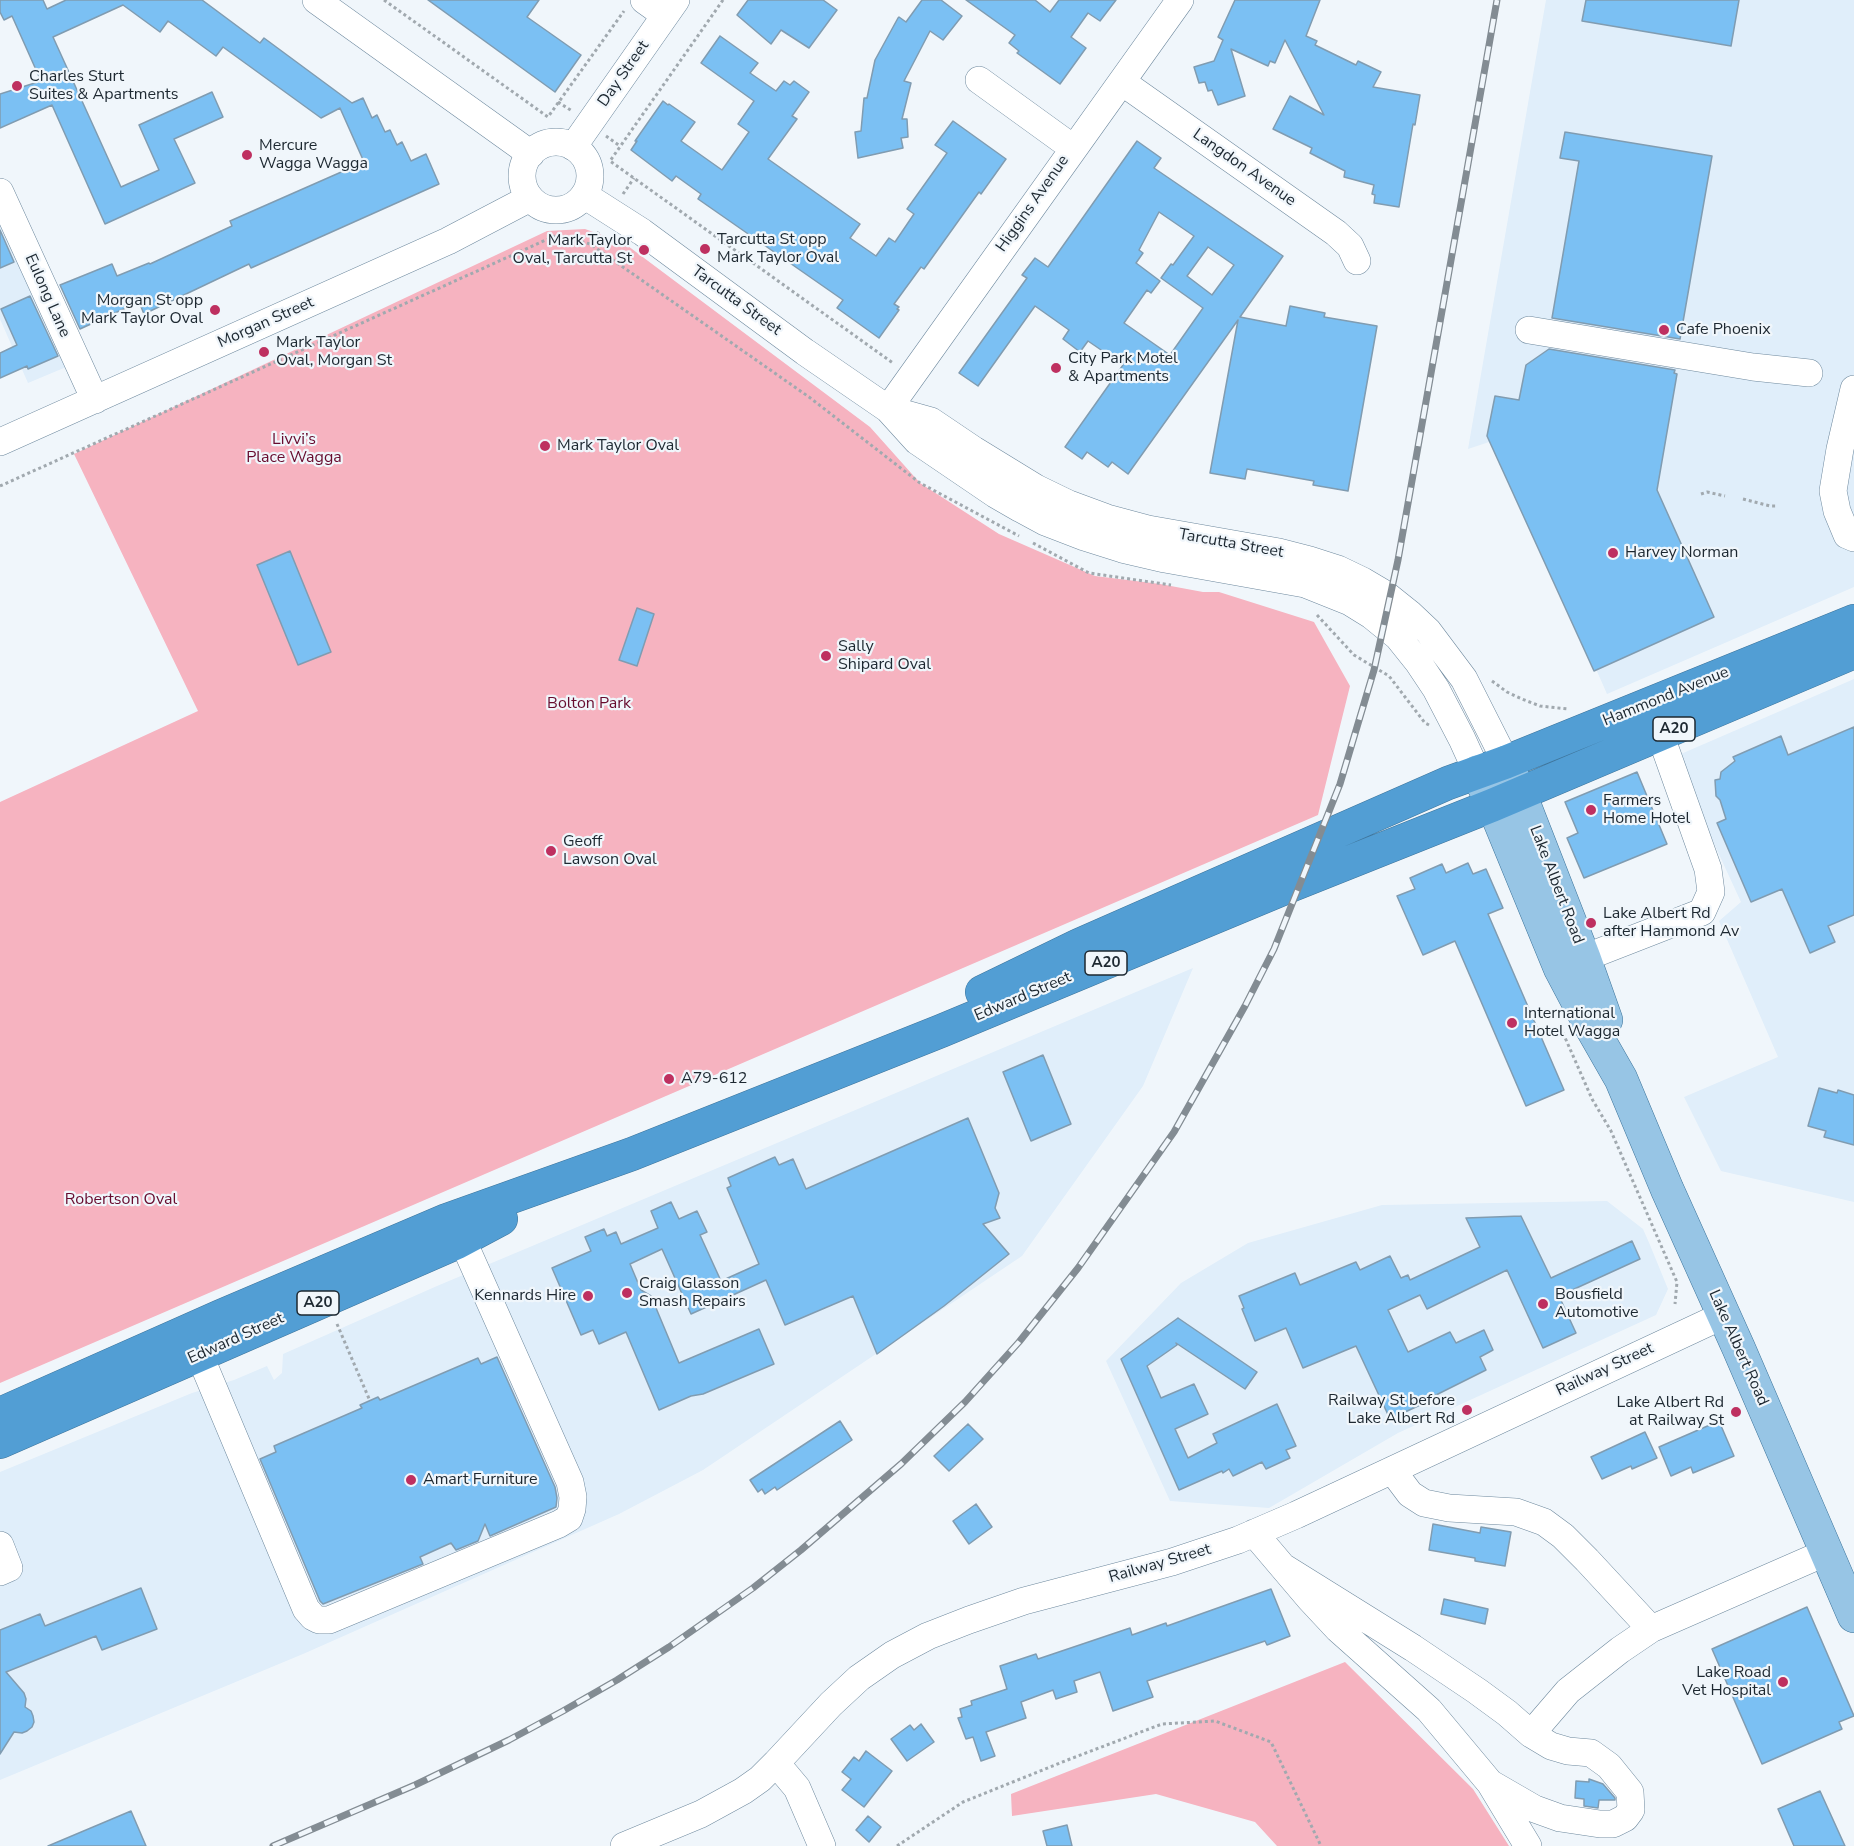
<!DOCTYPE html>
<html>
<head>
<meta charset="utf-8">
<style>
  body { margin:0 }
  canvas { display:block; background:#f0f6fb }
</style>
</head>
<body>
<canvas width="1854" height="1846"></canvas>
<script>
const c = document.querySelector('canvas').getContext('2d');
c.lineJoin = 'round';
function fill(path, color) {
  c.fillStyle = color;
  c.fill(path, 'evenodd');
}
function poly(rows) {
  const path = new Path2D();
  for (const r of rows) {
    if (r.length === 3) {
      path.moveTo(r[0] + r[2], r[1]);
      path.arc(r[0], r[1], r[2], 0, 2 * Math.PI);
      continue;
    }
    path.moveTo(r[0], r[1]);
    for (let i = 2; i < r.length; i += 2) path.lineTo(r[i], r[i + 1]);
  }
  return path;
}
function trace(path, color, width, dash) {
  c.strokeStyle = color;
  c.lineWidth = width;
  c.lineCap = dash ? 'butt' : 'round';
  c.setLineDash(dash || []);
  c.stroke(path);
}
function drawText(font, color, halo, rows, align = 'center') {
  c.font = font + ' "Nunito Sans",sans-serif';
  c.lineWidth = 4.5;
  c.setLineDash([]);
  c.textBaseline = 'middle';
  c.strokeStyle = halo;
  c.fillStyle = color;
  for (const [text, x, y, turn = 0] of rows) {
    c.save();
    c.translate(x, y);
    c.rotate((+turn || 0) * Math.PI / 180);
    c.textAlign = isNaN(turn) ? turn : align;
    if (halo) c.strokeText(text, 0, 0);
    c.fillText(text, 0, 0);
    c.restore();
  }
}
fill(poly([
  [1546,0,1854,0,1854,587,1607,694,1495,440,1468,449],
  [0,209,71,365,28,383,0,319],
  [1854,679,1854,1202,1721,1171,1684,1097,1778,1057,1719,921,1741,902,1674,757],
  [1193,968,1143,1086,1022,1256,703,1470,619,1514,303,1654,0,1780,0,1472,192,1393,234,1380,267,1366,274,1380,282,1373,283,1354,437,1286],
  [1607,1201,1643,1229,1650,1245,1668,1289,1656,1315,1398,1433,1269,1508,1170,1501,1106,1361,1181,1283,1248,1243,1382,1205]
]), '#e0eefa');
fill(poly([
  [585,229,624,243,870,427,920,483,999,534,1095,576,1160,584,1203,592,1219,592,1314,622,1350,686,1318,815,0,1383,0,802,198,711,74,454,547,231],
  [1345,1662,1473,1789,1509,1846,1277,1846,1255,1822,1156,1794,1012,1816,1011,1794]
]), '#f6b3c0');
const building = poly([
  [0,0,43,0,47,9,66,0,202,0,260,43,264,38,352,103,363,98,372,118,377,115,385,132,390,130,397,145,402,142,411,161,426,154,439,184,251,268,249,264,144,314,139,302,80,329,60,285,112,264,117,276,149,263,150,264,232,226,230,221,364,162,340,108,321,118,223,47,216,56,168,21,160,32,123,5,53,37,121,187,159,170,139,125,212,92,223,117,174,139,195,183,105,224,52,105,0,128,0,94,41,81,12,16,4,20,0,12,0,0],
  [428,0,539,0,527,17,581,55,555,92,428,0],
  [748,0,823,0,837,10,809,48,781,30,771,44,737,15,748,0],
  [922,0,941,0,962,16,943,40,930,31,904,81,911,83,902,119,907,119,908,137,901,138,903,148,858,158,855,132,861,131,864,98,867,98,875,60,898,18,899,17,906,22,922,0],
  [966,0,1035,0,1050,12,1059,0,1116,0,1100,21,1088,13,1071,37,1086,48,1060,84,1017,53,1019,51,1009,43,1015,35,966,0],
  [1235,0,1320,0,1306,36,1317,41,1315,45,1356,65,1358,61,1381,72,1373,87,1420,95,1415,125,1413,124,1399,207,1374,203,1375,195,1372,194,1374,185,1344,177,1345,171,1310,153,1312,148,1273,129,1290,96,1324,115,1285,40,1275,63,1270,61,1268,66,1231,49,1245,96,1218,105,1212,90,1208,91,1205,82,1199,83,1194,67,1214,61,1223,40,1218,37,1235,0],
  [1586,0,1739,0,1731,46,1582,21,1586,0],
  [720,36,758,63,750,73,776,91,784,81,790,85,794,81,809,92,792,116,797,119,768,159,860,224,850,238,876,256,889,238,895,242,914,214,907,209,947,153,935,145,953,121,1006,159,981,194,979,192,924,269,921,267,894,304,899,307,897,309,899,310,879,338,837,308,843,300,698,199,701,194,676,176,672,181,631,150,637,141,635,141,663,101,668,105,669,104,695,122,681,141,722,170,749,132,738,124,754,101,701,63,720,36],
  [1565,132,1712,156,1680,339,1552,318,1579,161,1560,158,1565,132],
  [1137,141,1161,158,1154,168,1283,256,1240,317,1286,326,1290,306,1325,313,1324,317,1377,326,1348,491,1313,485,1314,481,1247,469,1245,479,1210,473,1238,320,1128,474,1112,462,1108,467,1087,452,1082,459,1065,447,1123,365,1088,341,1080,352,1063,339,1069,330,1035,306,978,386,959,373,1027,278,1022,275,1035,258,1048,267,1137,141],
  [1159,212,1194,236,1173,265,1171,264,1161,278,1203,308,1170,355,1124,323,1147,290,1151,293,1160,281,1136,263,1143,253,1139,250,1159,212],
  [1208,247,1234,265,1212,295,1187,276,1208,247],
  [0,230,14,262,0,268,0,230],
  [30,296,58,356,28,369,27,366,0,378,0,353,17,345,1,309,30,296],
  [1549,349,1675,370,1674,373,1677,374,1657,490,1714,617,1594,671,1487,436,1495,396,1519,400,1526,365,1549,349],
  [290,551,331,652,298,665,257,565,290,551],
  [637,608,654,614,637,666,619,660,637,608],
  [1854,727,1854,915,1828,926,1835,942,1810,953,1782,889,1751,902,1717,823,1726,819,1720,800,1716,796,1715,780,1720,779,1721,772,1735,761,1733,757,1781,736,1788,755,1854,727],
  [1637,772,1667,844,1584,878,1567,838,1578,833,1565,802,1637,772],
  [1468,863,1473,874,1486,869,1503,908,1488,914,1564,1090,1526,1106,1455,941,1423,955,1397,896,1415,889,1410,878,1442,864,1446,873,1468,863],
  [1043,1055,1071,1124,1031,1141,1003,1072,1043,1055],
  [1819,1088,1837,1093,1838,1090,1854,1095,1854,1145,1824,1137,1826,1131,1808,1126,1819,1088],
  [968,1118,999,1193,995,1208,1000,1218,983,1224,1009,1254,944,1306,877,1354,853,1296,785,1325,766,1280,691,1314,662,1249,630,1264,641,1290,651,1296,679,1363,759,1329,774,1364,703,1394,691,1396,659,1410,626,1332,599,1344,593,1330,581,1335,552,1268,591,1251,585,1237,604,1229,607,1236,616,1232,621,1244,658,1228,651,1211,671,1202,679,1219,697,1211,707,1232,700,1235,721,1281,759,1264,727,1188,731,1186,728,1178,775,1157,779,1165,793,1159,806,1189,968,1118],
  [1521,1216,1551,1278,1632,1241,1640,1259,1559,1296,1576,1333,1543,1348,1507,1270,1427,1309,1420,1295,1388,1310,1408,1352,1450,1332,1456,1343,1484,1330,1493,1350,1480,1357,1486,1370,1430,1398,1431,1400,1390,1419,1356,1346,1303,1368,1286,1328,1255,1341,1242,1309,1244,1308,1239,1296,1295,1273,1300,1285,1356,1262,1360,1270,1390,1256,1401,1278,1408,1275,1410,1280,1480,1247,1466,1218,1521,1216],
  [1178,1318,1257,1372,1245,1389,1176,1343,1177,1345,1147,1366,1161,1398,1194,1384,1208,1414,1175,1429,1188,1458,1217,1443,1213,1434,1277,1404,1296,1446,1286,1450,1290,1458,1266,1469,1262,1462,1233,1476,1229,1469,1223,1473,1222,1471,1179,1490,1121,1359,1178,1318],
  [497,1357,555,1487,557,1498,556,1507,490,1536,485,1524,478,1541,456,1550,451,1543,420,1557,423,1564,323,1604,320,1601,260,1459,276,1452,274,1446,362,1408,360,1405,378,1397,380,1400,478,1358,481,1364,497,1357],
  [840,1421,852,1440,777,1490,775,1487,765,1494,762,1489,758,1492,750,1480,840,1421],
  [1719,1421,1734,1456,1693,1473,1691,1467,1671,1476,1659,1447,1719,1421],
  [968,1424,983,1439,949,1471,934,1456,968,1424],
  [1645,1432,1657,1458,1632,1469,1631,1466,1602,1479,1591,1457,1645,1432],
  [976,1504,992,1527,969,1544,953,1521,976,1504],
  [1433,1524,1480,1533,1481,1527,1511,1532,1505,1566,1475,1561,1475,1558,1429,1550,1433,1524],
  [141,1588,157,1629,102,1650,96,1636,6,1672,24,1693,26,1699,25,1707,31,1711,33,1716,34,1722,32,1727,27,1731,22,1733,14,1732,0,1754,0,1630,40,1614,45,1626,141,1588],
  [1271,1589,1290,1636,1267,1645,1265,1641,1147,1681,1153,1697,1113,1711,1100,1672,1074,1681,1077,1692,1056,1699,1053,1690,1021,1702,1026,1718,986,1732,995,1756,981,1761,973,1737,966,1739,958,1718,962,1717,960,1709,972,1705,971,1701,1007,1689,1000,1666,1036,1654,1038,1659,1130,1628,1132,1635,1166,1623,1167,1626,1271,1589],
  [1444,1599,1488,1609,1485,1624,1441,1614,1444,1599],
  [1807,1607,1854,1716,1839,1722,1842,1729,1762,1764,1712,1649,1807,1607],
  [921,1724,934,1742,907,1761,891,1739,910,1725,914,1730,921,1724],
  [866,1751,892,1771,864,1807,842,1790,851,1779,842,1772,854,1757,859,1761,866,1751],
  [1589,1779,1603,1784,1615,1798,1615,1800,1599,1800,1598,1808,1584,1806,1584,1799,1575,1798,1576,1781,1589,1782,1589,1779],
  [1820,1791,1845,1846,1794,1846,1778,1809,1820,1791],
  [131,1811,146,1846,48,1846,131,1811],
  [868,1816,881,1827,869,1842,856,1830,868,1816],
  [1067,1825,1072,1846,1047,1846,1043,1831,1067,1825]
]);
fill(building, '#7bc0f3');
trace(building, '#809cb1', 1.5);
const minor = poly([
  [316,0,531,154],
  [644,0,665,15],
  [979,80,1073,148],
  [1122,82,1336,233,1350,246,1357,261],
  [556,176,34],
  [573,147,676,0],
  [0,192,95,400],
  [584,195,642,232,805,352,888,409,917,441,995,494,1021,509,1045,522,1084,537,1122,549,1165,559,1305,584,1350,602,1371,615,1398,637,1418,662,1436,689,1462,739,1477,772],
  [1529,330,1753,367,1809,373],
  [1854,389,1840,449,1833,491,1837,511,1847,535,1854,538],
  [888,409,931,421,974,450,1036,488,1069,504,1107,518,1148,529,1279,552,1310,560,1338,569,1363,581,1385,594,1410,614,1428,631,1464,679,1506,762],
  [888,409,1180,0],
  [0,442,448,241,530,198],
  [1584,958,1702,912,1711,892,1708,869,1660,734],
  [192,1337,306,1609,313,1617,319,1620,329,1620,559,1524,569,1518,572,1509,573,1497,570,1482,462,1239],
  [1392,1470,1410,1494,1424,1503,1449,1508,1516,1512,1544,1522,1563,1536,1587,1560,1651,1629,1827,1552],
  [1254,1533,1310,1599,1338,1629,1429,1710,1490,1783,1528,1846],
  [0,1545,9,1568,0,1572],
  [1283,1567,1413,1648,1477,1691,1507,1713,1531,1734,1551,1746,1568,1751,1591,1753,1609,1766,1630,1792,1631,1810,1625,1818,1613,1824,1600,1824,1560,1818,1535,1809,1490,1783],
  [1531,1734,1568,1691,1620,1650,1651,1629],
  [776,1763,797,1788,822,1846],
  [624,1846,701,1814,743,1791,760,1779,776,1763,831,1704,859,1678,892,1655,928,1636,969,1620,1024,1601,1172,1562,1238,1540,1296,1515,1724,1315]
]);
const major = poly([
  [1506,762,1520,794,1584,958,1606,1020],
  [1477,772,1493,805,1560,968,1589,1023,1621,1079,1667,1189,1739,1349,1854,1616]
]);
const highway = poly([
  [982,992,1079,945,1448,783,1506,762,1854,621],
  [0,1414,221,1316,447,1220,632,1154,941,1031,1292,885,1493,805,1854,652],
  [0,1442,456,1243,501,1219]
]);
trace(minor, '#6e899e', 28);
trace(major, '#3f759b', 34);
trace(highway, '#3f759b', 34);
trace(poly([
  [384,0,548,117,624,11],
  [723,0,610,161,893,363],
  [558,102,572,111],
  [606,136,620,146],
  [623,194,634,178],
  [590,244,600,230],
  [0,486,557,235,590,244,809,397,920,483,1019,536],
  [1701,494,1707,492,1725,496],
  [1743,499,1770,506,1778,506],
  [1033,543,1089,573,1171,585],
  [1317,615,1354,655,1389,676,1425,723,1429,725],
  [1492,681,1507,692,1522,699,1540,706,1568,709],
  [1563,1033,1592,1099,1611,1131,1677,1282,1675,1304],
  [337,1324,370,1401],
  [897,1846,963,1802,1070,1759,1162,1724,1215,1721,1271,1742,1321,1846]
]), '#a1a9af', 3, [3, 3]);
trace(minor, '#fff', 27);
trace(major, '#97c5e5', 33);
trace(highway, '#529ed4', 33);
const rail = poly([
  [273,1846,415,1785,509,1740,563,1711,617,1680,669,1647,753,1588,801,1550,901,1464,965,1402,1019,1342,1078,1268,1174,1132,1245,1006,1274,949,1340,784,1374,670,1398,560,1497,0]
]);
trace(rail, '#838c93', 7);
trace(rail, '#f0f6fb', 4.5, [14]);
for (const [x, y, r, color] of [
  [17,86,6,"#be3060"],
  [247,155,6,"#be3060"],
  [705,249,6,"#be3060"],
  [644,250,6,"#be3060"],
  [215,310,6,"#be3060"],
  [1664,330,6,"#be3060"],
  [264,352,6,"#be3060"],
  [1056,368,6,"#be3060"],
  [545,446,6,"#be3060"],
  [1613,553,6,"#be3060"],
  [826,656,6,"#be3060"],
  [1591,810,6,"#be3060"],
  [551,851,6,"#be3060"],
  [1591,923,6,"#be3060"],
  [1512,1023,6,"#be3060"],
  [669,1079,6,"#be3060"],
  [627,1293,6,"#be3060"],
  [588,1296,6,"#be3060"],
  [1543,1304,6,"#be3060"],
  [1467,1410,6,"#be3060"],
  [1736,1412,6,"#be3060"],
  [411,1480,6,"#be3060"],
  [1783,1682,6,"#be3060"]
]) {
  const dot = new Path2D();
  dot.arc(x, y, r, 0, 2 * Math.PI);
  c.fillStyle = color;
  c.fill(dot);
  trace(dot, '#f0f6fb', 2);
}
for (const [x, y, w] of [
  [1674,729,42],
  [1106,963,42],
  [318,1303,42]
]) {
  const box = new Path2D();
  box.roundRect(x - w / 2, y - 12, w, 24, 4.5);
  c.fillStyle = '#f0f6fb';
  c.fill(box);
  trace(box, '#1d2831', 1.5);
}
drawText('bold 15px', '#1d2831', null, [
  ["A20",1674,729],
  ["A20",1106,963],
  ["A20",318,1303]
]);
drawText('16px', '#1d2831', '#f0f6fb', [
  ["Day Street",624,74,-55],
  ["Langdon Avenue",1244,168,35],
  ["Higgins Avenue",1033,204,-55],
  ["Eulong Lane",47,296,66],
  ["Tarcutta Street",736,301,36],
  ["Morgan Street",266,323,-24],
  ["Tarcutta Street",1231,544,10],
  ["Hammond Avenue",1666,697,-22],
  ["Lake Albert Road",1556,885,69],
  ["Edward Street",1023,997,-23],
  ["Edward Street",236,1339,-24],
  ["Lake Albert Road",1738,1348,66],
  ["Railway Street",1605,1370,-25],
  ["Railway Street",1160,1564,-16]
]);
drawText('16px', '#1d2831', '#f0f6fb', [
  ["Charles Sturt",29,77],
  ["Suites & Apartments",29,95],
  ["Mercure",259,146],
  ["Wagga Wagga",259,164],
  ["Tarcutta St opp",717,240],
  ["Mark Taylor Oval",717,258],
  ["Mark Taylor",632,241,"right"],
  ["Oval, Tarcutta St",632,259,"right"],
  ["Morgan St opp",203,301,"right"],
  ["Mark Taylor Oval",203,319,"right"],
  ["Cafe Phoenix",1676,330],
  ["Mark Taylor",276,343],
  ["Oval, Morgan St",276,361],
  ["City Park Motel",1068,359],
  ["& Apartments",1068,377],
  ["Mark Taylor Oval",557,446],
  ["Harvey Norman",1625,553],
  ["Sally",838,647],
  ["Shipard Oval",838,665],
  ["Farmers",1603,801],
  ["Home Hotel",1603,819],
  ["Geoff",563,842],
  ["Lawson Oval",563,860],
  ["Lake Albert Rd",1603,914],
  ["after Hammond Av",1603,932],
  ["International",1524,1014],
  ["Hotel Wagga",1524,1032],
  ["A79-612",681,1079],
  ["Craig Glasson",639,1284],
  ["Smash Repairs",639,1302],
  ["Bousfield",1555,1295],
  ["Automotive",1555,1313],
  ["Kennards Hire",576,1296,"right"],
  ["Railway St before",1455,1401,"right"],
  ["Lake Albert Rd",1455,1419,"right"],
  ["Lake Albert Rd",1724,1403,"right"],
  ["at Railway St",1724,1421,"right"],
  ["Amart Furniture",423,1480],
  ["Lake Road",1771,1673,"right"],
  ["Vet Hospital",1771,1691,"right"]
], 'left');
drawText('16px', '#670b2e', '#f0f6fb', [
  ["Livvi’s",294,440],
  ["Place Wagga",294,458],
  ["Bolton Park",589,704],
  ["Robertson Oval",121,1200]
]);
</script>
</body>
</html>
